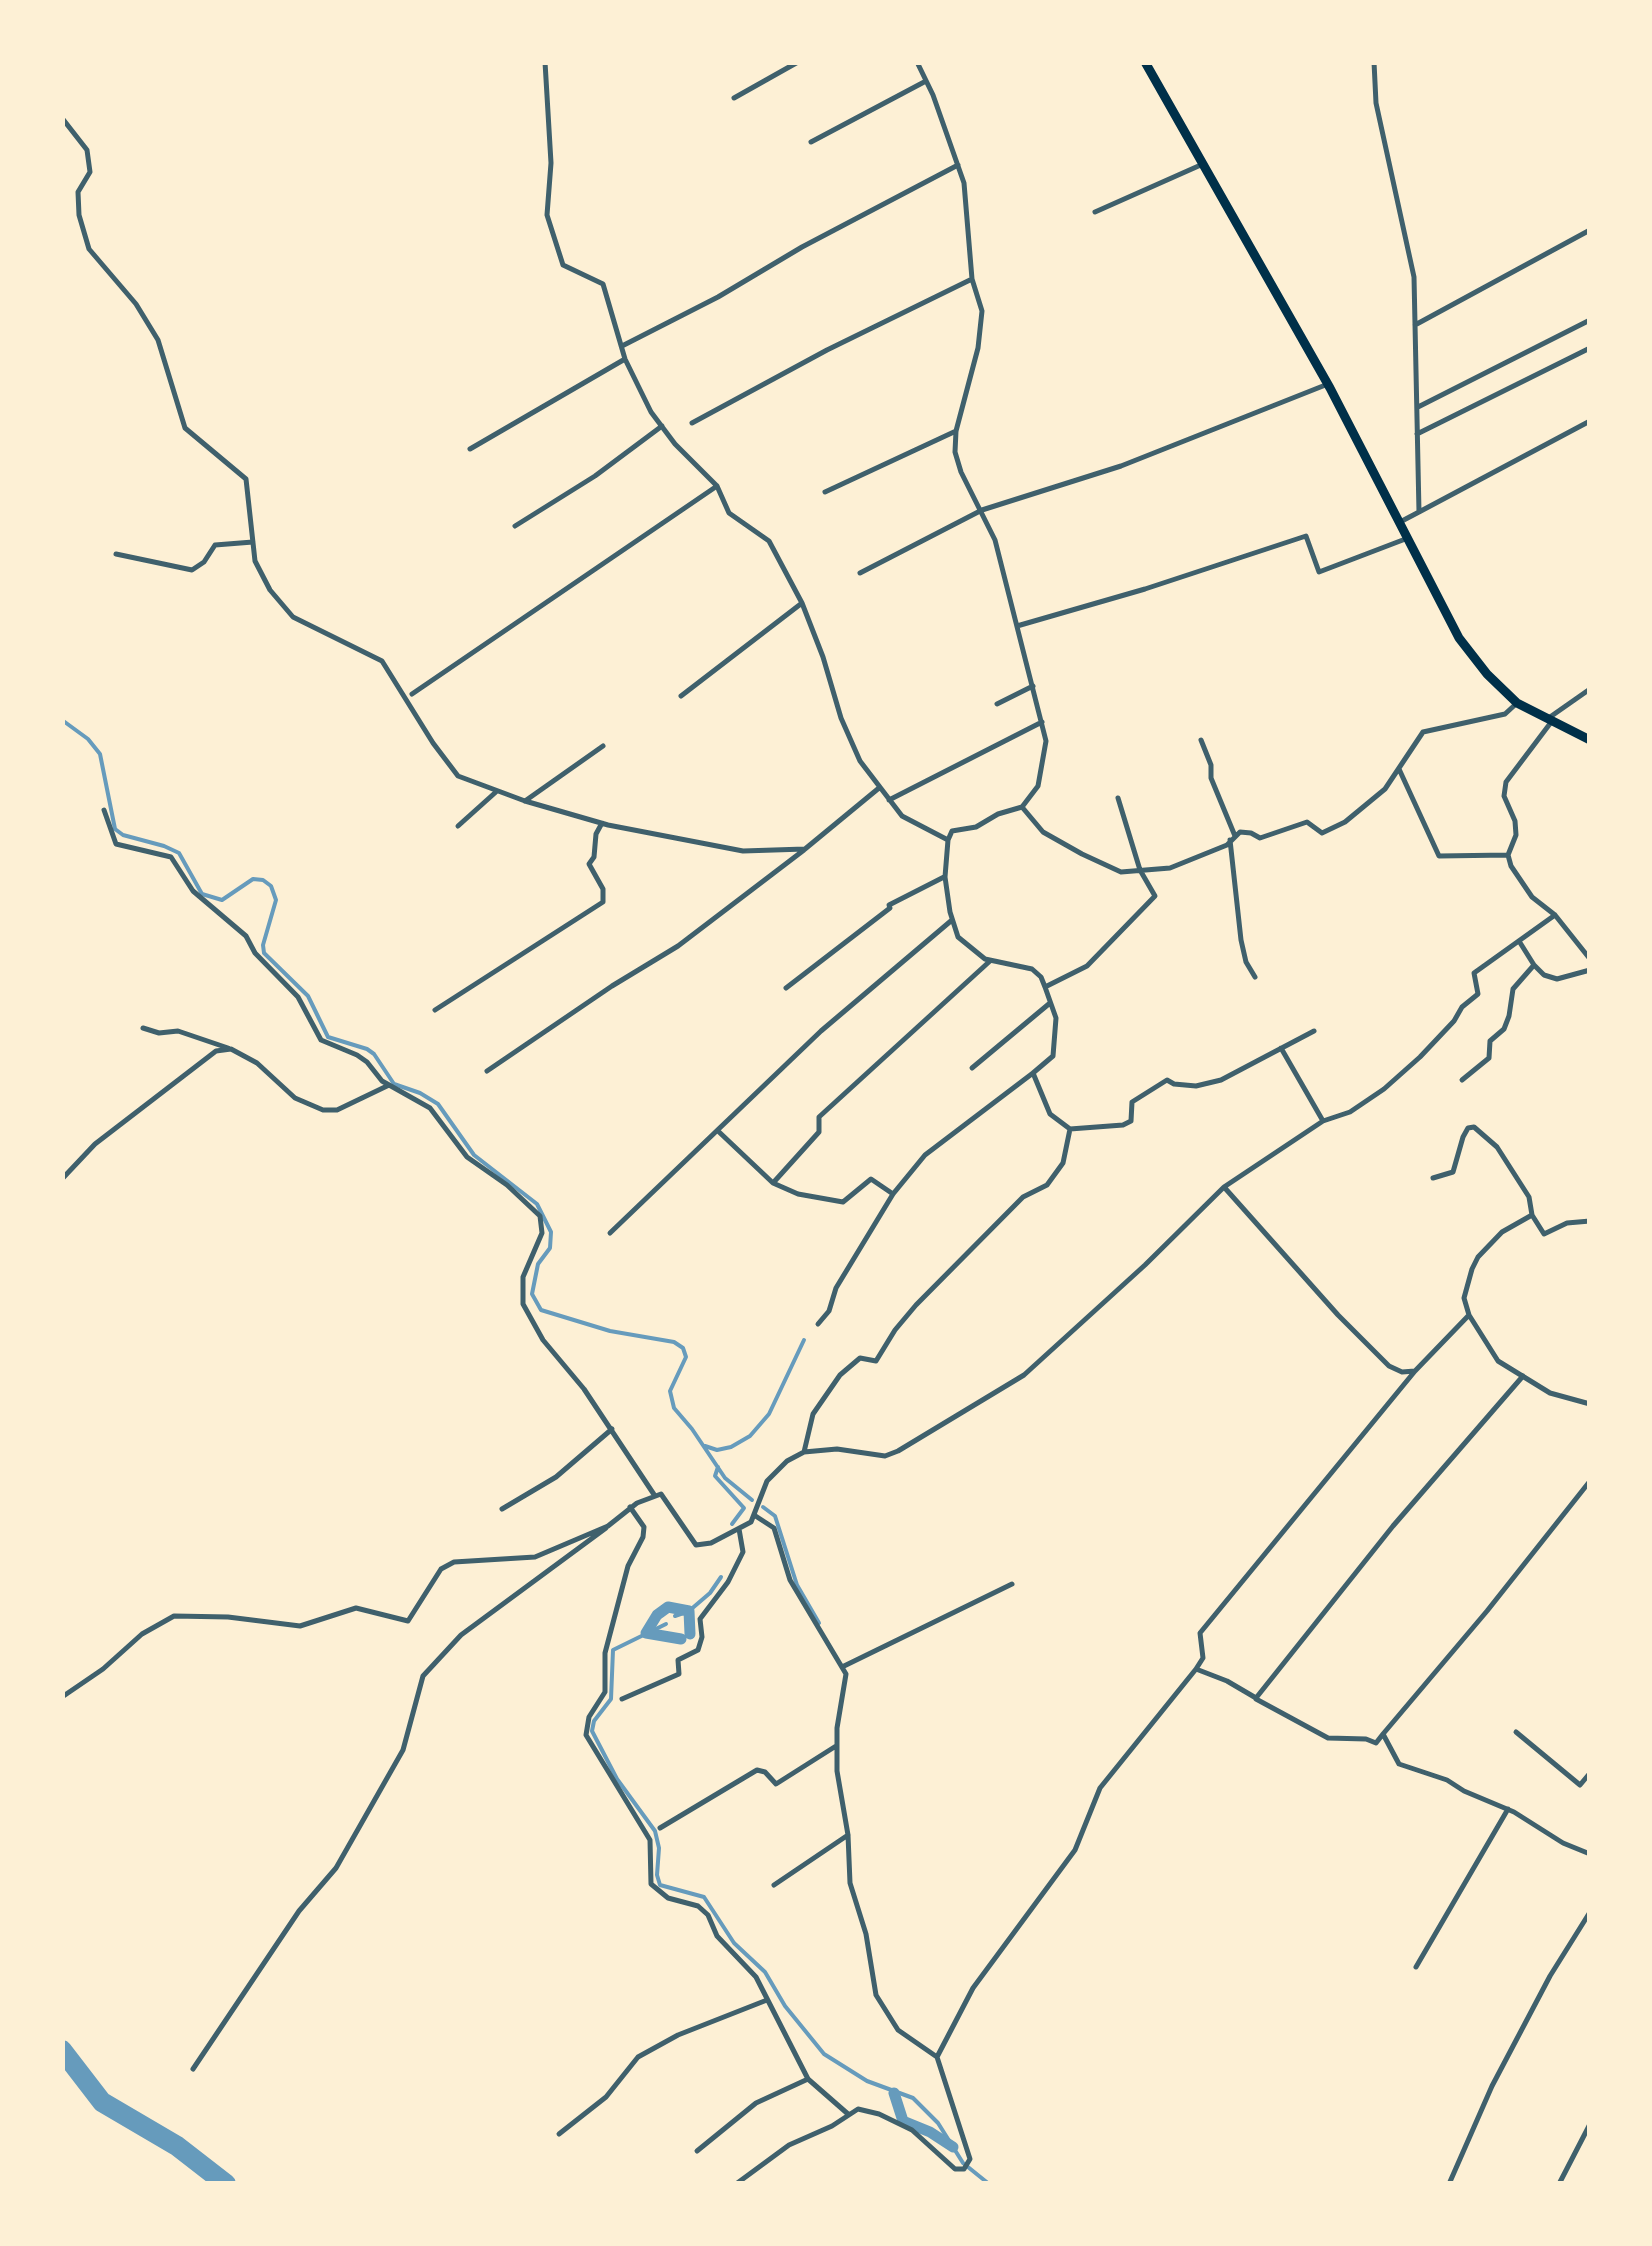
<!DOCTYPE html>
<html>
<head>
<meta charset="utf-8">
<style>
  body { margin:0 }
  #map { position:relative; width:1652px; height:2246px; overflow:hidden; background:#fdf0d5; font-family:Ubuntu,sans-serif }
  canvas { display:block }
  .frame { position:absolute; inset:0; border:65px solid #fdf0d5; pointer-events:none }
</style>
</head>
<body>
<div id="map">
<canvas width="1652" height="2246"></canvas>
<div class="frame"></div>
</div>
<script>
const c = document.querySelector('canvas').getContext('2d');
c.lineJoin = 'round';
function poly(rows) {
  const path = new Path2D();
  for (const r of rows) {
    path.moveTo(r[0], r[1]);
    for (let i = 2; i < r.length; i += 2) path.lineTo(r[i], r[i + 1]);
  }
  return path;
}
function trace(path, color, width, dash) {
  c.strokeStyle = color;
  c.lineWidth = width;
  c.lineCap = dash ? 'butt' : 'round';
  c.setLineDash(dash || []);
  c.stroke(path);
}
trace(poly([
  [62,720,88,739,100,754,115,829,123,835,164,846,179,853,202,894,222,900,253,879,263,880,271,886,276,900,263,945,264,953,308,996,328,1037,367,1049,374,1054,394,1084,420,1093,438,1104,474,1155,537,1204,551,1232,550,1248,538,1264,532,1294,541,1310,610,1331,674,1342,683,1348,686,1357,670,1391,674,1408,692,1429,725,1478,752,1500],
  [705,1446,717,1450,731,1447,750,1436,769,1414,804,1340],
  [718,1467,715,1476,744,1508,732,1524],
  [763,1507,775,1516,797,1585,819,1623],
  [675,1616,689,1611,710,1593,721,1577],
  [666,1624,613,1650,611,1699,594,1721,592,1731,617,1779,655,1831,659,1848,657,1875,660,1885,704,1897,734,1943,765,1972,785,2006,824,2054,867,2081,913,2098,938,2123,963,2163,989,2184]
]), '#669bbc', 4);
trace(poly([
  [681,1639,646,1633,657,1615,668,1607,689,1611,690,1634],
  [894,2093,903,2121,930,2132,953,2147]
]), '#669bbc', 11);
trace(poly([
  [62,2050,102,2102,177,2146,226,2184]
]), '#669bbc', 20);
trace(poly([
  [545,62,551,163,547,215,563,265,603,284,625,359,651,412,675,444,717,486,729,513,769,541,802,603,823,657,841,718,860,761,902,816,948,840,952,831,976,827,998,814,1022,807,1038,786,1046,741,995,540,961,472,955,452,956,431,978,348,982,311,972,279,964,183,933,95,917,62],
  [1374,62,1376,103,1414,277,1419,512,1400,522],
  [734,98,798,62],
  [62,118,87,150,90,172,78,192,79,215,89,249,136,304,158,340,185,428,246,479,255,561,270,590,293,617,382,661,433,743,458,776,525,801,608,825,743,851,805,849,879,788],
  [811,142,926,81],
  [1095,212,1203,164],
  [1590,212,1590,215],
  [1415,325,1590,230],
  [622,346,718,297,802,247,958,165],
  [1418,407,1590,320],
  [692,423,827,350,972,279],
  [1417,434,1590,348],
  [470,449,625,359],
  [825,492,956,431],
  [1419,512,1590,421],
  [515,526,595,476,662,426],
  [116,554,192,570,204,562,215,545,253,542],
  [860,573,982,510,1121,466,1328,384],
  [1017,626,1145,589,1306,536,1319,572,1408,538],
  [412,694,717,486],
  [681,696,802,603],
  [997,704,1033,686],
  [1550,717,1590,689],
  [1552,721,1506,782,1504,796,1515,821,1516,835,1508,855,1511,866,1532,897,1555,915,1590,959],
  [1201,740,1211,765,1211,778,1235,836],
  [1399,769,1439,856,1508,855],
  [889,800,1042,722],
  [525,801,603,746],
  [1022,807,1043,832,1082,854,1121,872,1170,868,1227,845,1240,832,1251,833,1260,838,1307,822,1322,833,1345,822,1385,789,1423,732,1505,714,1517,703],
  [104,810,116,844,171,857,193,891,246,936,255,953,298,997,321,1040,357,1055,367,1062,382,1081,430,1108,467,1157,507,1185,540,1216,542,1233,523,1277,523,1304,543,1340,584,1389,655,1496],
  [458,826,497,791],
  [1230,840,1241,940,1246,962,1255,977],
  [1519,941,1534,965],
  [1045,987,1087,966,1155,896,1140,870,1118,798],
  [786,988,890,908,889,905,944,877],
  [435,1010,603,902,603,889,589,864,594,857,596,834,602,823],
  [143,1028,159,1033,178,1031,228,1048],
  [1281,1048,1323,1121],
  [972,1068,1050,1003],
  [487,1071,612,986,678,946,804,850],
  [1462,1080,1489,1058,1490,1041,1504,1029,1509,1016,1513,989,1534,965,1544,975,1557,979,1590,970],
  [1070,1129,1123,1125,1131,1121,1132,1102,1167,1080,1174,1084,1196,1086,1221,1080,1314,1031],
  [718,1131,773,1183,798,1194,843,1202,871,1179,893,1194],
  [1433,1178,1453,1172,1463,1137,1468,1128,1474,1127,1497,1147,1529,1197,1532,1215],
  [62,1179,95,1144,216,1051,231,1049,257,1063,295,1098,323,1110,337,1110,387,1086],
  [773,1183,819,1132,819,1117,990,961],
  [1224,1187,1338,1315,1389,1366,1402,1372,1415,1371,1469,1315,1498,1361,1550,1393,1590,1404],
  [610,1233,821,1031,952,920],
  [1469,1315,1464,1298,1472,1269,1478,1257,1502,1232,1532,1215,1544,1234,1567,1223,1590,1221],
  [818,1324,829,1311,836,1288,893,1194,925,1155,1033,1073],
  [804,1452,813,1414,840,1375,860,1358,876,1361,895,1330,916,1305,1023,1197,1047,1185,1063,1163,1070,1129,1050,1114,1033,1073,1053,1056,1056,1018,1045,987,1041,977,1032,969,985,959,958,937,950,912,945,877,948,840],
  [1590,1481,1487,1611,1383,1734,1399,1764,1447,1780,1464,1791,1514,1812,1563,1843,1590,1854],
  [630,1507,644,1527,643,1537,628,1566,605,1653,605,1692,589,1717,586,1735,650,1840,651,1884,668,1898,698,1906,708,1915,717,1936,756,1977,808,2079,848,2114],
  [502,1509,556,1477,612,1429],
  [754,1515,774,1528,790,1580,846,1674,837,1728,837,1771,848,1835,850,1883,866,1934,876,1995,898,2030,937,2057],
  [842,1667,1012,1584],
  [1196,1669,1203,1658,1200,1633,1415,1371],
  [62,1697,103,1669,142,1634,174,1616,228,1617,300,1626,356,1608,408,1621,441,1569,454,1562,535,1557,608,1526,637,1503,661,1494,696,1545,711,1543,751,1522,767,1481,787,1461,804,1452,837,1449,885,1456,898,1451,1024,1375,1145,1265,1224,1187,1323,1121,1350,1112,1384,1089,1420,1057,1454,1021,1462,1007,1478,994,1474,973,1555,915],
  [622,1699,679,1674,678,1660,698,1650,702,1637,700,1619,728,1582,743,1552,739,1529],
  [1256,1699,1328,1738,1366,1739,1376,1743,1383,1734],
  [1516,1732,1580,1785,1590,1773],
  [660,1828,757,1770,765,1772,776,1784,836,1746],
  [774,1885,848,1835],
  [1416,1967,1508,1809],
  [193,2069,299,1911,336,1868,403,1750,423,1676,461,1635,606,1528],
  [559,2134,606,2097,638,2057,678,2035,767,2000],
  [697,2151,756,2103,808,2079],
  [736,2184,789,2145,832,2126,858,2109,879,2114,912,2130,955,2169,964,2169,970,2159,937,2057,973,1988,1075,1850,1100,1788,1196,1669,1227,1681,1256,1698,1393,1526,1523,1376],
  [1449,2184,1492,2086,1550,1976,1590,1912],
  [1559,2184,1590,2124]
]), '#3f606c', 5);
trace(poly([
  [1145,62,1330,388,1459,638,1487,674,1517,703,1590,740]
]), '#003049', 9);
</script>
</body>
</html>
